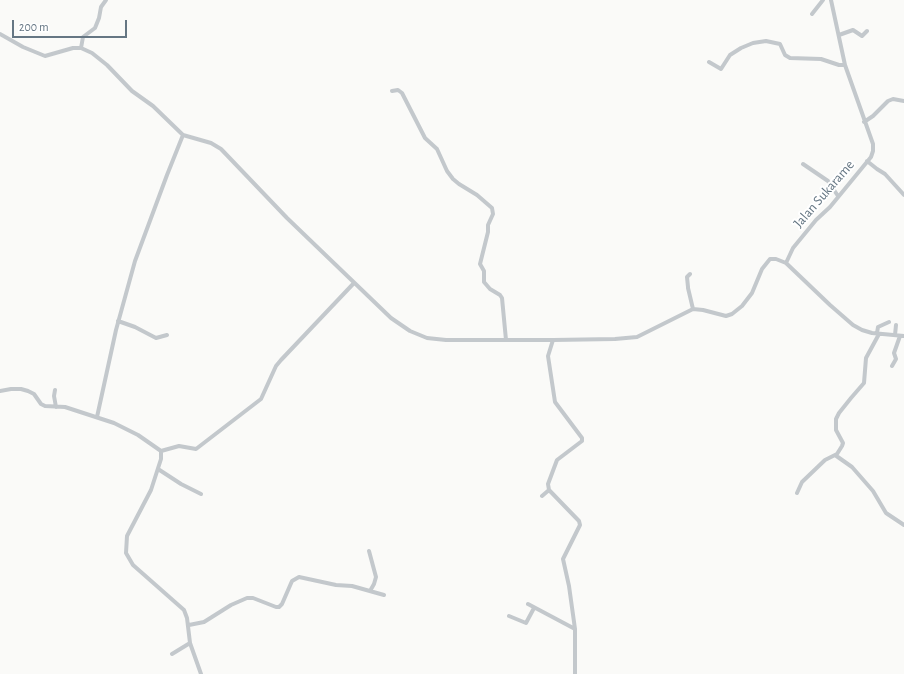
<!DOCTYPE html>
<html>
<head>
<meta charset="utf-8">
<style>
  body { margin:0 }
  #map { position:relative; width:904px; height:674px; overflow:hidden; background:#fafaf8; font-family:"Alegreya Sans",sans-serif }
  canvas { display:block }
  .scale { position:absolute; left:12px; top:20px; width:115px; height:18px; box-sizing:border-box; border:2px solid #657683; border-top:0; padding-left:5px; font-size:12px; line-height:14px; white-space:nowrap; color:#657683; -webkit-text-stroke:3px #fff; paint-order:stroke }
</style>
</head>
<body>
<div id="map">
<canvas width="904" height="674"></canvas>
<div class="scale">200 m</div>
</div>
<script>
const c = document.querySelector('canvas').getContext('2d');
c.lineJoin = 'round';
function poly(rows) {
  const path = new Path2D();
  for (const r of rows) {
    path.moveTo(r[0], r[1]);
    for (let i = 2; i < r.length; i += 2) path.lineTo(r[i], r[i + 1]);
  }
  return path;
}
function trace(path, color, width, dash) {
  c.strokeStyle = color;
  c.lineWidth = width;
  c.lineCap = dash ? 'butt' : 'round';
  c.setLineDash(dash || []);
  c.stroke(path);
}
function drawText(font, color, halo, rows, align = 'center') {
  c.font = font + ' "Alegreya Sans",sans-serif';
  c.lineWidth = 4;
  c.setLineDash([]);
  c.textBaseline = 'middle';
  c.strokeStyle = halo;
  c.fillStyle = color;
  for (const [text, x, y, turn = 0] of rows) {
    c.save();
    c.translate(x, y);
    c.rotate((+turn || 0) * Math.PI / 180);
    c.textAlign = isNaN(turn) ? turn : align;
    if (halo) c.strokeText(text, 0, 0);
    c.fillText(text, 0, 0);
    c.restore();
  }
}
trace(poly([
  [831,0,845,65,873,144,873,151,871,157,830,207,816,220,793,248,786,263,830,305,853,325,862,330,872,333,904,336],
  [812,14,823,0],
  [0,34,23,47,45,56,73,48,81,48,92,53,107,65,132,91,153,106,183,135,211,143,221,149,287,218,391,318,410,331,427,338,446,340,553,340,615,339,637,337,693,309,703,310,726,316,732,314,742,306,752,293,762,269,770,259,776,259,786,263],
  [839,35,853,30,862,36,867,31],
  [81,48,83,37,95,28,99,18,101,7,106,0],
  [709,62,721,69,730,55,741,48,753,43,766,41,780,44,785,55,790,58,821,59,839,65,845,65],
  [392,91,398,90,402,93,425,138,437,149,447,171,453,179,459,184,477,195,492,208,493,214,488,225,488,232,480,264,484,271,484,282,490,289,500,295,502,298,506,340],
  [864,122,873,116,888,101,893,99,904,101],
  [867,161,877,169,885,174,904,195],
  [803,164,828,181,838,196],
  [688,287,687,277,690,274],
  [688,288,693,309],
  [118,321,135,327,156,338,167,335],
  [877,333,878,327,889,322],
  [895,335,896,325],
  [553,340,548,356,555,402,582,438,582,441,557,460,548,484,549,490,579,521,580,525,563,559,569,586,575,629,575,674],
  [892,366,896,359,894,353,900,336],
  [55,390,54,396,56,407],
  [0,391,11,389,21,389,28,391,34,394,41,404,45,406,65,407,114,423,138,435,161,451,161,459,151,490,127,536,126,553,133,565,184,610,187,618,190,643,201,674],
  [97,417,116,330,135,261,167,175,183,135],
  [161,451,179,446,196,449,261,399,276,366,281,360,354,283],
  [835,455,852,467,873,491,886,513,904,525],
  [158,469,181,484,201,494],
  [797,493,802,482,825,460,837,454,842,446,843,443,836,430,836,419,839,413,851,398,864,383,866,358,879,334],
  [542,496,549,490],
  [369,551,376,577,374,584,370,591],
  [528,604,575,629],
  [509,616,526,623,534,608],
  [189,625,204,622,231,605,247,598,253,598,276,607,279,607,282,604,292,581,299,577,336,585,352,586,384,595],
  [172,654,190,643]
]), '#c3c8cc', 4);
drawText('14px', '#657683', '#fff', [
  ["Jalan Sukarame",824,194,-49]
]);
</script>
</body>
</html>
